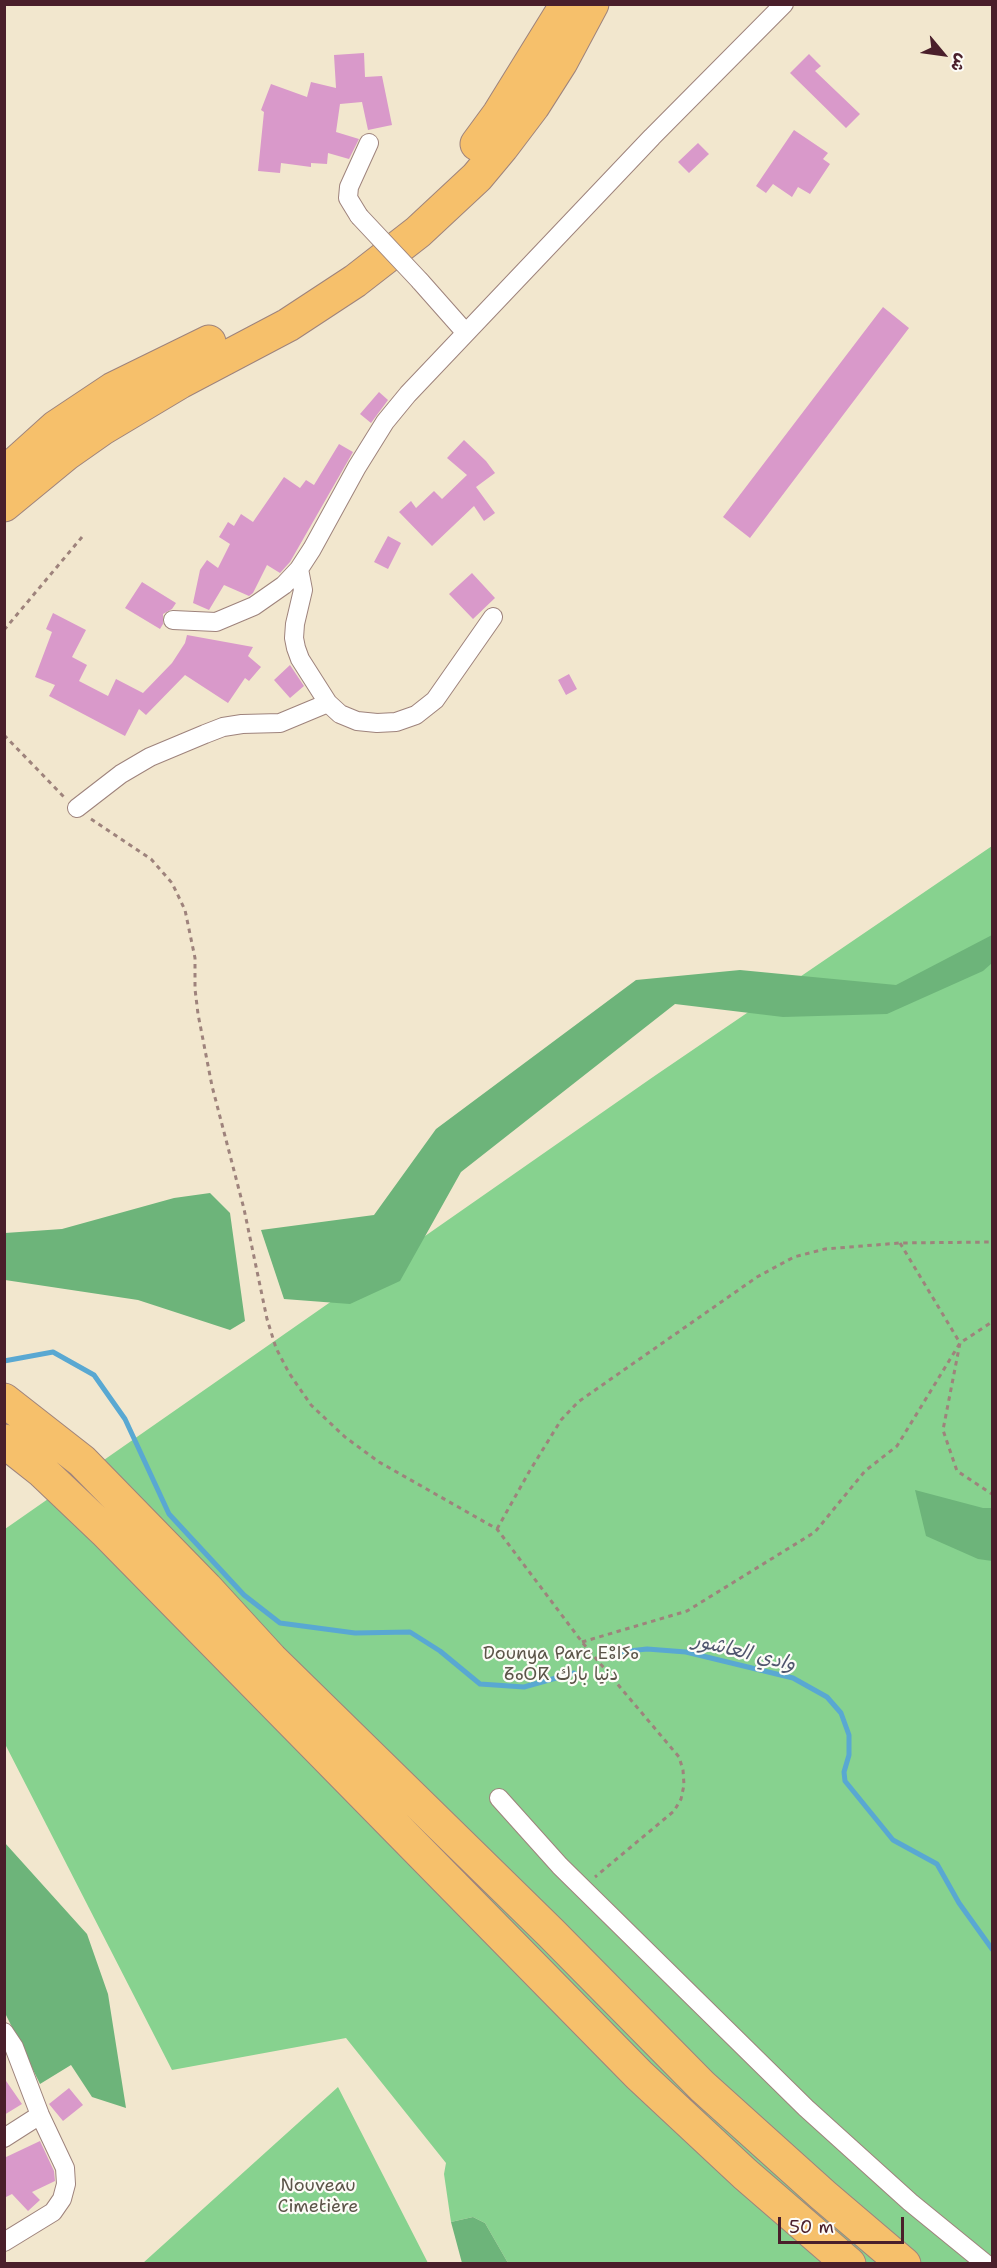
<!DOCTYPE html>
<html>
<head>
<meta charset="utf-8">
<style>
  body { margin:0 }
  #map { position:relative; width:997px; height:2268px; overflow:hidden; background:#f2e7ce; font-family:"Shantell Sans","Playpen Sans Arabic",sans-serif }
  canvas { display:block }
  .frame { position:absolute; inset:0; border:6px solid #4a1f2b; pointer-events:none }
  .north { position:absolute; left:913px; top:24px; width:60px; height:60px; -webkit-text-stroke:4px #fdfcf7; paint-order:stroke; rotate:119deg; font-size:16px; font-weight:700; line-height:24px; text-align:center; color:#4a1f2b }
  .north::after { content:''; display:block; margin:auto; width:21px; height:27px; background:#4a1f2b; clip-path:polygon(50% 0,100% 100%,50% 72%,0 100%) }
  .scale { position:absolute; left:778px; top:2217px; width:126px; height:27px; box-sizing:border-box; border:3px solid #4a1f2b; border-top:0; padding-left:8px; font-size:18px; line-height:21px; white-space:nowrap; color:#4a1f2b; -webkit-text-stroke:4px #fdfcf7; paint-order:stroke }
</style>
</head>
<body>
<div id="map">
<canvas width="997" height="2268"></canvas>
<div class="frame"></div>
<div class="north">ش</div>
<div class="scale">50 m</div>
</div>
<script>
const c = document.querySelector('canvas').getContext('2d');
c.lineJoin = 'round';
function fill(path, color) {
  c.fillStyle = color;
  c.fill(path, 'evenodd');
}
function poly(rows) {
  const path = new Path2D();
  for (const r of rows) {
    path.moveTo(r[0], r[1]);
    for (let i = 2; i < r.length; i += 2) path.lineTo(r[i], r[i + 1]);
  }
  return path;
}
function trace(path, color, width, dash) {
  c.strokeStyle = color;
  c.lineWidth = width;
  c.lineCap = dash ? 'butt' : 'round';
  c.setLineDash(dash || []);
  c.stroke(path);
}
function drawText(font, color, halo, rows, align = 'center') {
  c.font = font + ' "Shantell Sans","Playpen Sans Arabic","Noto Sans Tifinagh",sans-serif';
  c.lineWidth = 4.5;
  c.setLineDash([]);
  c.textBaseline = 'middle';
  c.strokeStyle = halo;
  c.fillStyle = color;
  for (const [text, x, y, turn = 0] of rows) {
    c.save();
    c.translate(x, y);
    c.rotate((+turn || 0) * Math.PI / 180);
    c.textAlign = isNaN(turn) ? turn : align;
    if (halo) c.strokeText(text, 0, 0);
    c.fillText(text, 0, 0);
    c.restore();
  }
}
fill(poly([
  [992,846,992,2263,508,2263,485,2223,473,2217,451,2222,444,2174,446,2163,346,2038,172,2070,5,1744,5,1529,653,1077],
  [338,2087,428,2263,143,2263]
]), '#87d28f');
fill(poly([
  [992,935,992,963,983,971,887,1014,783,1017,675,1004,461,1172,400,1281,350,1304,284,1299,261,1230,374,1215,436,1129,636,980,740,970,896,985],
  [210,1193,230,1213,245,1321,230,1330,138,1300,5,1280,5,1233,62,1229,174,1198],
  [915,1490,983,1508,992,1508,992,1561,978,1559,926,1536],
  [5,1843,87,1934,108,1994,126,2108,92,2097,71,2065,40,2084,5,2013],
  [473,2217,485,2223,508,2263,462,2263,451,2222]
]), '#6db47a');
trace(poly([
  [4,1361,53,1352,94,1375,125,1419,169,1514,244,1595,280,1623,355,1633,410,1632,440,1651,480,1684,524,1687,574,1673],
  [620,1652,647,1649,686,1652,793,1678,827,1697,841,1713,849,1735,849,1755,844,1772,845,1781,893,1840,937,1864,959,1903,992,1949]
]), '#59a8d2', 5);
fill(poly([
  [364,53,365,77,382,76,392,125,368,130,362,102,340,104,336,132,359,139,349,159,328,153,327,164,311,163,311,167,281,163,280,173,258,171,264,112,261,110,271,84,307,97,311,82,336,88,334,55],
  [809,54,821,66,815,71,860,114,846,128,790,73],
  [794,130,828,153,823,159,830,164,810,194,798,187,792,197,773,184,766,193,756,186],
  [698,143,709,154,689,173,678,162],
  [883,307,909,328,750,538,723,517],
  [379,392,388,400,371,423,360,414],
  [464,440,486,461,495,473,476,487,495,513,484,521,474,506,432,546,399,512,411,501,416,508,434,491,442,499,467,475,447,458],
  [339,444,353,452,290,562,280,573,267,565,253,593,249,596,224,585,209,610,193,603,200,570,207,560,218,568,230,544,219,537,228,522,234,526,241,514,253,522,284,477,300,488,306,480,314,485],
  [388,536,401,543,388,569,374,562],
  [472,573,495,598,473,619,449,594],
  [142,582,176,603,172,609,163,614,163,624,160,629,125,608],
  [53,613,86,630,72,657,87,665,79,681,108,696,116,679,143,693,172,663,185,643,187,635,253,647,248,656,261,667,249,681,245,678,228,703,185,675,146,715,139,709,125,736,49,696,55,685,35,677,52,632,46,629],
  [290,665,304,686,290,698,274,680],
  [569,674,577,689,566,695,558,680],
  [4,2078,22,2104,4,2115],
  [69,2088,83,2105,63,2121,49,2104],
  [40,2141,54,2171,55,2181,32,2192,40,2200,28,2211,12,2194,4,2198,4,2158]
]), '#d999ca');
const street = poly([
  [359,216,348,198,349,187,369,143],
  [420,281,466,333],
  [299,569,303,590,295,624,294,638,296,648,300,659,328,703,340,714,357,721,377,723,396,722,416,715,435,700,493,617],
  [173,620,216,622,254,606,284,585,299,569,312,549,357,467,385,422,408,394,652,137,784,4],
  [77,808,121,774,150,757,205,734,223,727,242,724,280,723,328,703],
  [499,1798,560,1866,806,2108,910,2202,986,2264],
  [4,2032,14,2047,40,2115,65,2168,66,2184,62,2199,53,2212,4,2242],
  [4,2138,40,2115]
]);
const highway = poly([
  [477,144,499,114,567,4],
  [4,474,56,427,113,389,209,342],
  [4,505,66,454,103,428,180,382,288,325,355,281,418,232,477,177,502,147,533,106,561,62,592,4],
  [4,1400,82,1461,206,1588,271,1659,551,1933,702,2086,823,2195,904,2264],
  [4,1441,42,1471,105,1531,639,2075,745,2174,849,2264]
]);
trace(street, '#9e837c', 20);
trace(highway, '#9e837c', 35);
trace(poly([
  [4,630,82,537],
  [4,735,65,798],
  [91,819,151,859,172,883,185,910,195,958,195,989,198,1014,212,1086,244,1209,267,1319,276,1348,289,1373,311,1405,345,1437,379,1462,497,1529,582,1642,679,1757,683,1770,684,1785,681,1799,674,1811,595,1877],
  [900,1243,960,1343,943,1430,957,1471,992,1494],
  [497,1529,529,1472,561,1420,578,1402,757,1277,794,1257,825,1249,900,1243,992,1242],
  [582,1642,687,1611,815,1532,865,1471,897,1446,960,1343,992,1322]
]), '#9e837c', 3, [4.5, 4.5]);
trace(street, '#fff', 18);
trace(highway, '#f6c06b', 33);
const streetBridge = poly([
  [359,216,420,281]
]);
trace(streetBridge, '#9e837c', 20, []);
trace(streetBridge, '#fff', 18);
drawText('18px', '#5c5549', '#fdfcf7', [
  ["Dounya Parc ⴹⵓⵏⵢⴰ",561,1654],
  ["ⵒⴰⵔⴽ دنيا بارك",561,1675],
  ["Nouveau",318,2186],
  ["Cimetière",318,2207]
]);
drawText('italic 20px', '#50566e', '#fdfcf7', [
  ["وادي العاشور",744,1653,14]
]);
</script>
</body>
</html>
